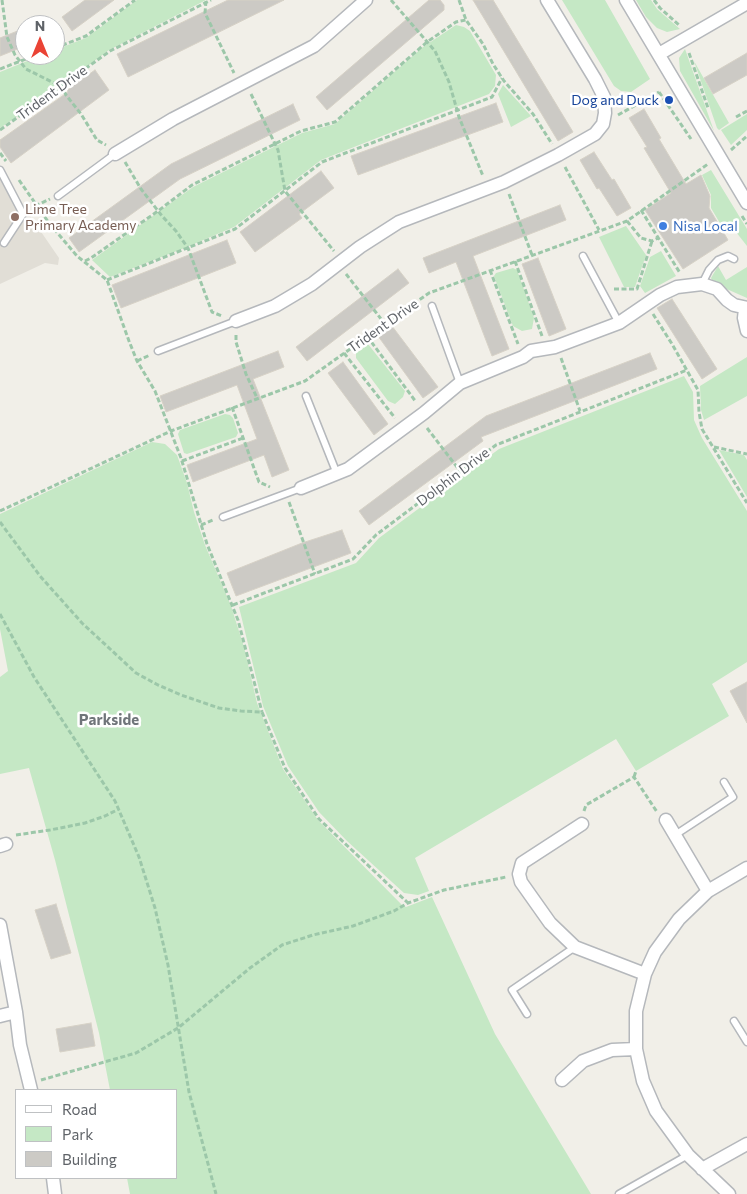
<!DOCTYPE html>
<html>
<head>
<meta charset="utf-8">
<style>
  body { margin:0 }
  #map { position:relative; width:747px; height:1194px; overflow:hidden; background:#f1efe8; font-family:Commissioner,sans-serif }
  canvas { display:block }
  .legend { position:absolute; left:15px; top:1089px; width:162px; height:90px; box-sizing:border-box; background:#fff; border:1px solid #bfc1c3; margin:0; padding:6px 9px; list-style:none; font-size:15px; color:#5f6368 }
  .legend li { display:flex; align-items:center; gap:10px; height:25px }
  .legend b { width:25px; border:1px solid #bfc1c3 }
  .north { position:absolute; left:15px; top:15px; width:50px; height:50px; box-sizing:border-box; background:#fff; border:1px solid #bfc1c3; border-radius:50%; rotate:0deg; font-size:14px; font-weight:700; line-height:20px; text-align:center; color:#5f6368 }
  .north::after { content:''; display:block; margin:auto; width:18px; height:22px; background:#ea4335; clip-path:polygon(50% 0,100% 100%,50% 72%,0 100%) }
</style>
</head>
<body>
<div id="map">
<canvas width="747" height="1194"></canvas>
<ul class="legend">
<li><b style="height:6px;background:#fff"></b>Road</li>
<li><b style="height:14px;background:#c5e8c5"></b>Park</li>
<li><b style="height:14px;background:#cccac5"></b>Building</li>
</ul>
<div class="north">N</div>
</div>
<script>
const c = document.querySelector('canvas').getContext('2d');
c.lineJoin = 'round';
function fill(path, color) {
  c.fillStyle = color;
  c.fill(path, 'evenodd');
}
function poly(rows) {
  const path = new Path2D();
  for (const r of rows) {
    path.moveTo(r[0], r[1]);
    for (let i = 2; i < r.length; i += 2) path.lineTo(r[i], r[i + 1]);
  }
  return path;
}
function trace(path, color, width, dash) {
  c.strokeStyle = color;
  c.lineWidth = width;
  c.lineCap = dash ? 'butt' : 'round';
  c.setLineDash(dash || []);
  c.stroke(path);
}
function drawText(font, color, halo, rows, align = 'center') {
  c.font = font + ' Commissioner,sans-serif';
  c.lineWidth = 5;
  c.setLineDash([]);
  c.textBaseline = 'middle';
  c.strokeStyle = halo;
  c.fillStyle = color;
  for (const [text, x, y, turn = 0] of rows) {
    c.save();
    c.translate(x, y);
    c.rotate((+turn || 0) * Math.PI / 180);
    c.textAlign = isNaN(turn) ? turn : align;
    if (halo) c.strokeText(text, 0, 0);
    c.fillText(text, 0, 0);
    c.restore();
  }
}
fill(poly([
  [0,172,59,258,58,265,45,263,0,284]
]), '#e1ded6');
fill(poly([
  [137,0,206,0,109,50,57,89,0,128,0,72,42,55,55,55,55,50,86,38],
  [562,0,605,0,650,79,631,92,621,91,614,86],
  [636,0,651,0,657,9,680,29,667,32,657,28,646,17],
  [456,25,464,27,470,31,496,75,495,86,489,94,321,160,234,227,182,249,110,277,92,260,193,187,302,133,335,124,423,47],
  [685,49,714,131,680,71,679,58],
  [694,61,729,123,719,130,717,128],
  [503,85,531,116,511,127,498,94],
  [747,114,747,130,731,145,721,130],
  [711,170,747,229,747,246,736,232,730,229,724,230,711,208,711,195,702,175],
  [626,226,646,255,635,287,624,287,599,237],
  [661,251,676,276,645,293,640,286,650,257],
  [718,266,726,280,747,267,747,298,713,283,711,278],
  [513,268,517,270,534,318,532,329,522,331,513,326,494,276,496,273],
  [368,344,405,391,403,397,395,404,388,401,356,358,356,352],
  [747,357,747,396,704,420,701,410,700,386],
  [684,376,693,392,694,420,702,438,747,511,747,662,712,684,729,716,636,771,616,739,415,858,429,891,418,895,404,893,347,841,319,812,288,766,263,706,239,607,356,563,379,538,499,449],
  [225,414,230,415,233,418,238,433,236,437,187,454,184,453,178,434,180,430],
  [152,442,165,444,177,455,187,483,194,512,205,545,231,606,244,647,257,703,283,769,318,820,402,905,406,907,432,897,495,1034,591,1194,130,1194,127,1178,176,1178,176,1090,110,1090,99,1033,55,860,29,768,0,774,0,677,8,671,0,629,0,514],
  [719,450,744,455,747,460,747,497]
]), '#c5e8c5');
const building = poly([
  [85,0,114,0,72,31,62,17,85,0],
  [228,0,284,0,128,77,117,54,228,0],
  [429,0,440,0,444,5,444,10,327,110,316,97,429,0],
  [473,0,493,0,573,132,558,141,473,0],
  [25,28,25,46,0,56,0,38,25,28],
  [747,53,747,75,713,94,704,78,747,53],
  [95,70,109,90,11,163,0,147,0,140,68,92,67,90,95,70],
  [496,103,503,122,358,175,351,156,496,103],
  [293,104,300,120,180,179,79,252,69,238,171,164,293,104],
  [644,109,661,138,659,139,686,184,701,175,710,196,709,208,728,240,683,269,645,210,671,193,644,148,647,147,629,118,644,109],
  [594,152,612,180,614,179,631,208,617,216,599,188,597,189,580,160,594,152],
  [321,171,334,188,299,214,302,218,255,252,240,232,321,171],
  [560,205,566,220,473,256,509,349,492,356,456,262,429,273,423,258,560,205],
  [227,240,236,263,121,308,112,285,227,240],
  [538,258,566,329,549,336,522,264,538,258],
  [398,269,409,283,307,361,296,347,398,269],
  [672,299,717,369,702,379,657,308,672,299],
  [392,326,438,387,423,398,378,336,392,326],
  [278,351,284,367,253,379,289,470,272,477,264,455,193,482,187,465,257,439,237,385,166,412,160,396,278,351],
  [650,353,657,369,481,437,483,441,369,525,359,511,486,416,650,353],
  [343,362,388,424,374,435,328,373,343,362],
  [342,530,351,553,236,596,227,573,302,543,342,530],
  [747,682,747,723,730,691,747,682],
  [56,904,71,953,51,959,35,910,56,904],
  [91,1023,95,1046,60,1052,56,1029,91,1023]
]);
fill(building, '#cccac5');
trace(building, '#d6d1c6', 1);
const lane = poly([
  [0,170,23,214,4,243],
  [58,196,115,154],
  [583,256,619,323],
  [702,284,709,270,718,260,728,256,734,259],
  [432,306,460,383],
  [158,351,236,321],
  [306,396,337,474],
  [223,517,301,488],
  [675,835,733,797,724,782],
  [527,1014,512,990,575,947],
  [734,1021,747,1042],
  [619,1194,688,1155]
]);
const street = poly([
  [626,0,747,203],
  [659,54,747,3],
  [115,154,173,119,314,46,366,0],
  [745,309,744,318,747,331],
  [236,321,275,306,312,284,360,247,399,222,504,182,558,155,595,134,603,124,605,113,604,97,595,79,547,0],
  [301,488,348,469,424,413,460,383,523,357,531,351,555,347,619,323,660,295,677,287,702,284,717,289,727,300,734,305,747,308],
  [666,820,708,891],
  [582,824,522,863,519,874,521,882,550,923,575,947,645,974],
  [0,846,6,844],
  [0,925,16,1012,20,1045,31,1090],
  [0,1016,16,1012],
  [562,1080,583,1061,612,1050,636,1049],
  [702,1169,747,1144],
  [53,1178,55,1194],
  [729,1194,688,1155,656,1111,643,1081,636,1049,636,1011,645,974,655,952,679,919,708,891,747,868]
]);
trace(lane, '#b5b8bc', 9);
trace(street, '#b5b8bc', 15);
trace(poly([
  [2,0,7,37,15,55,26,69,62,87,66,95,81,114,97,140,106,145],
  [391,0,435,51,449,82,459,117,483,176],
  [459,0,466,20,483,44,493,64,504,81,533,114,552,144],
  [654,0,660,8,680,26],
  [206,1,205,13,234,73],
  [55,48,86,36,135,0],
  [689,53,708,108],
  [0,69,36,55],
  [659,92,691,139],
  [251,94,278,150,285,191,334,251],
  [618,115,659,92],
  [736,117,747,111],
  [0,130,110,51,211,0],
  [731,150,747,136],
  [0,153,6,161],
  [125,162,141,189,162,216,176,231,188,248,212,312,222,316],
  [565,167,599,230],
  [19,180,49,223,77,256,107,280,129,341,137,361,155,391,181,458,207,544,238,620,262,712],
  [509,194,532,255],
  [35,206,50,199],
  [641,210,680,273],
  [742,216,747,224],
  [627,221,641,238,652,241,658,238],
  [85,261,91,258,158,211,192,185,301,131,335,122,427,42,456,22,466,20],
  [515,261,542,336],
  [490,270,518,344],
  [346,274,385,324],
  [107,280,235,229,322,162,492,97,502,78],
  [614,289,637,289,652,241],
  [653,314,672,344,698,390,699,412,702,429,747,503],
  [236,335,236,342,246,374,257,398],
  [367,336,416,402],
  [344,353,395,418],
  [561,358,580,411],
  [137,361,150,355],
  [232,407,259,482,270,487],
  [427,428,460,471],
  [714,447,747,454],
  [182,461,243,438],
  [289,502,315,574],
  [0,511,171,431,305,381,429,293,627,221,708,164],
  [0,522,40,576,82,623,136,673,158,685,181,695,219,708,241,711,262,712,285,768,319,819,408,903],
  [201,525,213,520],
  [233,605,353,559,376,535,496,445,687,370],
  [0,614,34,677,115,801,139,857,155,908,168,965,189,1092,216,1194],
  [634,777,636,771],
  [584,811,586,805,634,777,657,812],
  [16,835,50,830,85,823,105,816,119,809],
  [41,1080,136,1053,178,1028,250,968,282,945,313,935,353,926,394,911,408,903,444,890,506,877]
]), '#9cc7a9', 3, [5, 2.5]);
trace(lane, '#fff', 6);
trace(street, '#fff', 12);
for (const [x, y, r, color] of [
  [669,100,5,"#1a4fb4"],
  [15,217,5,"#8d6e63"],
  [663,226,5,"#3f7fe0"]
]) {
  const dot = new Path2D();
  dot.arc(x, y, r, 0, 2 * Math.PI);
  c.fillStyle = color;
  c.fill(dot);
  trace(dot, '#fff', 2);
}
drawText('14px', '#5f6368', '#fff', [
  ["Trident Drive",52,93,-36],
  ["Trident Drive",383,326,-35],
  ["Dolphin Drive",453,477,-37]
]);
drawText('14px', '#164399', '#fff', [
  ["Dog and Duck",659,100]
], 'right');
drawText('14px', '#785e54', '#fff', [
  ["Lime Tree",25,209],
  ["Primary Academy",25,225]
], 'left');
drawText('14px', '#366cbe', '#fff', [
  ["Nisa Local",673,226]
], 'left');
drawText('bold 15px', '#70757a', '#fff', [
  ["Parkside",109,720]
]);
</script>
</body>
</html>
